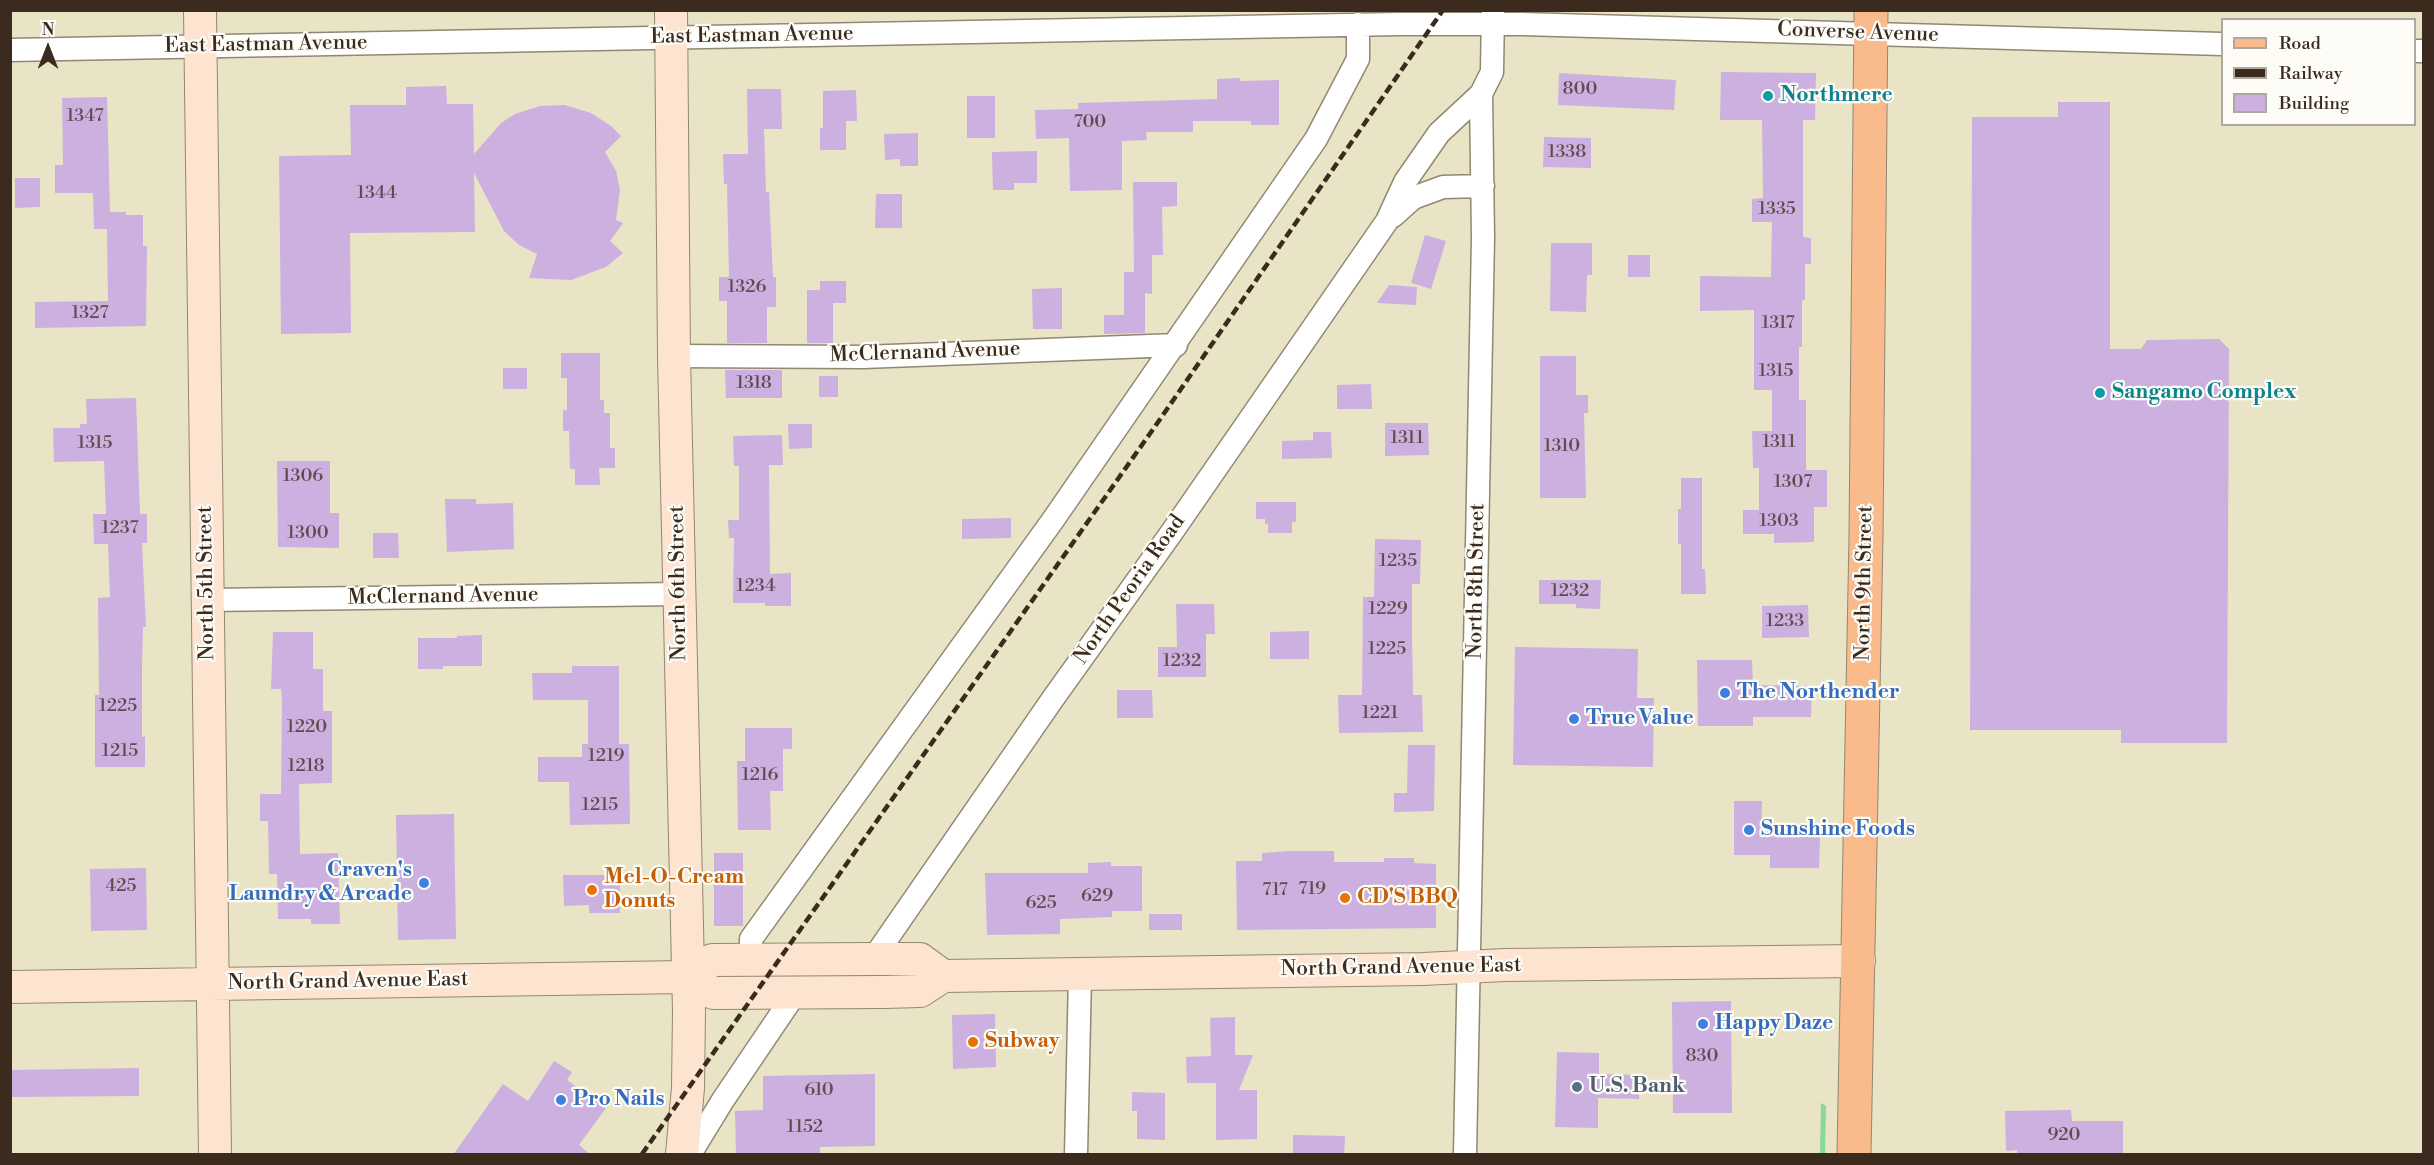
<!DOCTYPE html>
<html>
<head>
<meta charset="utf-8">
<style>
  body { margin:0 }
  #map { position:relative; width:2434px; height:1165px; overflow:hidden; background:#e9e4c5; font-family:"Libre Bodoni",serif }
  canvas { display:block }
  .frame { position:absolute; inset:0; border:12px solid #3b2a1e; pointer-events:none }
  .legend { position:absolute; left:2221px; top:18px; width:195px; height:108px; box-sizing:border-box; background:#fdfcf7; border:2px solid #afa8a0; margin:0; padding:8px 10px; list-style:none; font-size:18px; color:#3b2a1e }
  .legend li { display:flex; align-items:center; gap:12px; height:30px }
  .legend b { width:30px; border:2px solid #afa8a0 }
  .north { position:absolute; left:18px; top:18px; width:60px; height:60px; -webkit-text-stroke:4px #fdfcf7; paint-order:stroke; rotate:0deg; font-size:16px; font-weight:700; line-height:24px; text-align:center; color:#3b2a1e }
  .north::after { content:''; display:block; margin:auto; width:21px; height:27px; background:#3b2a1e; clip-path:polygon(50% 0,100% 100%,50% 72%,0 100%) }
</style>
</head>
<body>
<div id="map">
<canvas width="2434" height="1165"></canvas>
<div class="frame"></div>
<ul class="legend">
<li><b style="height:8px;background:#fabb8c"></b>Road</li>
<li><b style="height:8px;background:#3b2a1e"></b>Railway</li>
<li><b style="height:16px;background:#ccb0e0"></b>Building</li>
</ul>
<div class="north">N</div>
</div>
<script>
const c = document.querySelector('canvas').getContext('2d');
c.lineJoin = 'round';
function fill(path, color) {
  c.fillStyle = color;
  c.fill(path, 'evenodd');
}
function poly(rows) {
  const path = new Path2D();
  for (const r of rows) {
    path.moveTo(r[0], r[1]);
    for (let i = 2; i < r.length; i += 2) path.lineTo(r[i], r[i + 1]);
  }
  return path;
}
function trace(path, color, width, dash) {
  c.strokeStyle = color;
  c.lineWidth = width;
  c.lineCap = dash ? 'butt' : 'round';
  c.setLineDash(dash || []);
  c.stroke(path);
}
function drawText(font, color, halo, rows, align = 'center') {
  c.font = font + ' "Libre Bodoni",serif';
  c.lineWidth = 4.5;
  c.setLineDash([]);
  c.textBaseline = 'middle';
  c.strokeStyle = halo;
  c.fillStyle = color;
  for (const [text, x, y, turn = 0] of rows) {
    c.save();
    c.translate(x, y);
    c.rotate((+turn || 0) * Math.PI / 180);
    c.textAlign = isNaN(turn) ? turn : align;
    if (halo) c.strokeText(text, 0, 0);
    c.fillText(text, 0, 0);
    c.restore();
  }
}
fill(poly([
  [1821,1103,1826,1106,1825,1154,1820,1154]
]), '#86d99a');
fill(poly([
  [1721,72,1816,73,1815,120,1803,120,1803,237,1811,238,1811,264,1805,264,1805,300,1802,300,1802,347,1799,347,1799,400,1806,400,1806,470,1827,470,1827,507,1814,507,1814,542,1774,543,1774,534,1743,534,1743,510,1759,510,1759,468,1753,468,1752,431,1772,431,1772,390,1754,390,1754,310,1700,311,1700,276,1771,277,1772,222,1752,222,1752,199,1763,198,1762,120,1720,120],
  [1559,73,1676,80,1674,110,1558,105],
  [1240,78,1240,81,1279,80,1279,125,1251,125,1251,121,1193,121,1193,132,1146,132,1147,140,1122,141,1122,190,1070,191,1069,138,1036,139,1035,110,1078,109,1078,103,1217,99,1217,79],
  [446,86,447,104,473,104,474,154,501,123,515,114,540,106,565,105,591,113,611,126,621,136,605,152,616,171,620,190,616,220,623,223,610,241,623,253,606,267,571,280,529,278,537,254,519,245,504,231,474,173,475,232,350,233,351,333,281,334,279,156,351,155,350,105,406,105,406,87],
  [747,89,781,89,782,129,764,129,766,192,769,192,773,277,776,277,776,307,767,307,767,343,727,343,727,301,719,301,719,277,729,277,727,184,724,184,723,154,748,154],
  [856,90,857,121,846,121,846,150,820,150,820,128,823,128,823,91],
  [967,96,995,96,995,138,967,138],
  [107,97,110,212,126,212,126,215,143,215,143,246,147,246,146,326,35,328,35,302,108,301,107,229,94,229,93,193,55,193,55,165,63,165,62,98],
  [2058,102,2110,102,2110,349,2141,349,2147,340,2219,339,2229,349,2227,743,2121,743,2121,730,1970,730,1972,117,2058,117],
  [918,133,918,166,900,166,900,159,885,160,884,134],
  [1544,137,1591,138,1591,168,1543,167],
  [1037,151,1037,183,1014,183,1014,190,993,190,992,152],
  [15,178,40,178,40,207,15,208],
  [1133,182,1177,182,1177,206,1162,207,1163,255,1152,255,1152,294,1145,293,1145,333,1104,334,1104,315,1124,315,1124,272,1134,272],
  [876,194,902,194,902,228,875,228],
  [1425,235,1446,241,1431,289,1411,283],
  [1551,243,1592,243,1592,275,1587,275,1586,312,1550,311],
  [1628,255,1650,255,1650,277,1628,277],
  [820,281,846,281,846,303,833,303,833,343,807,343,807,290,820,290],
  [1389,285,1417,287,1416,305,1377,303],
  [1062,288,1062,329,1033,329,1032,289],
  [561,353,600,353,600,400,604,400,604,413,610,413,610,448,615,448,615,468,599,468,600,485,575,485,575,469,570,469,569,431,563,431,563,410,567,410,567,378,561,378],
  [1540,356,1576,356,1576,395,1588,395,1588,413,1584,413,1586,498,1540,498],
  [503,368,527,368,527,389,503,389],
  [725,370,782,370,782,398,726,398],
  [819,376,838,376,838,397,819,397],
  [1371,384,1372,409,1337,409,1337,385],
  [136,398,140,514,147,514,147,543,142,543,146,627,143,627,142,665,142,737,145,736,145,767,95,767,95,695,99,695,98,598,110,597,108,544,94,544,93,514,106,514,104,461,54,462,53,428,80,428,80,424,87,424,86,399],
  [1385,423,1428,423,1429,455,1385,456],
  [788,424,812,424,812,448,789,449],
  [1313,432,1331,432,1332,458,1282,459,1282,441,1313,440],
  [782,435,783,465,769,465,770,574,791,573,791,606,765,606,765,603,733,603,734,538,729,538,728,520,739,520,739,466,734,466,733,436],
  [277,461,330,461,330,513,339,513,339,548,278,547],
  [1681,478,1702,478,1702,569,1705,569,1706,594,1681,594,1681,544,1678,544,1678,509,1681,509],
  [445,499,476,499,476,504,513,503,514,549,447,552],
  [1256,502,1296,502,1296,522,1292,522,1292,533,1268,533,1268,524,1265,524,1265,519,1256,519],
  [1011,518,1011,538,962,539,962,519],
  [373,533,398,533,399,558,373,558],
  [1375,539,1421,540,1420,584,1412,584,1412,634,1413,695,1422,695,1423,732,1339,733,1338,695,1362,695,1363,597,1374,597],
  [1539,580,1601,580,1600,609,1576,608,1576,604,1539,604],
  [1176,604,1214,604,1215,634,1206,634,1206,677,1158,677,1158,647,1177,647],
  [1808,605,1809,637,1762,638,1762,606],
  [1309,631,1309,659,1270,659,1270,632],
  [273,632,313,632,313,669,323,669,323,711,332,711,332,783,299,784,300,854,338,853,340,924,311,924,311,919,278,919,277,874,269,874,268,821,260,821,260,794,281,794,282,701,281,689,271,689],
  [482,635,482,666,443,666,443,669,418,669,418,638,457,638,457,636],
  [1515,647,1638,649,1637,698,1654,698,1653,767,1513,765],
  [1697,660,1752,660,1753,685,1812,686,1811,717,1753,717,1753,726,1698,726],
  [572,666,619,666,619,744,629,744,630,824,570,825,569,782,538,782,538,757,582,757,582,744,588,744,588,700,533,700,532,673,572,673],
  [1117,690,1152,690,1153,718,1117,718],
  [745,728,792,728,792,749,783,749,783,791,770,791,771,830,738,830,737,761,745,761],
  [1408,745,1435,745,1434,811,1394,812,1394,793,1407,793],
  [1734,801,1762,801,1761,836,1820,837,1819,868,1770,868,1770,855,1734,855],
  [454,814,456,939,398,940,396,815],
  [1289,851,1334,851,1334,862,1384,862,1384,858,1414,858,1414,863,1436,864,1436,928,1237,930,1236,861,1262,861,1262,853],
  [714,853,743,853,743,926,714,926],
  [1111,862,1111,866,1142,866,1142,911,1112,911,1112,917,1060,919,1060,934,987,935,985,873,1088,873,1088,863],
  [146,868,147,930,91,931,90,869],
  [563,875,620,875,620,913,589,913,589,905,564,906],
  [1149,914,1182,914,1182,930,1149,930],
  [1731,1001,1732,1113,1673,1113,1672,1002],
  [995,1014,996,1067,953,1069,952,1015],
  [1235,1017,1235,1055,1253,1055,1239,1090,1257,1090,1257,1139,1216,1140,1216,1083,1187,1083,1186,1057,1211,1056,1210,1018],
  [1557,1052,1599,1053,1599,1074,1640,1075,1639,1099,1598,1098,1598,1128,1555,1127],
  [554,1061,572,1072,567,1080,606,1108,579,1145,591,1155,453,1155,503,1084,528,1101],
  [139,1068,139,1096,10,1097,10,1070],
  [875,1074,875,1146,820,1147,820,1155,736,1155,735,1111,763,1110,763,1076],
  [1132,1092,1165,1093,1165,1140,1137,1139,1137,1111,1132,1111],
  [2071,1110,2072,1121,2123,1121,2123,1155,2017,1155,2017,1150,2006,1151,2005,1111],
  [1293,1135,1345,1136,1344,1155,1293,1155]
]), '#ccb0e0');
const minor = poly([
  [10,50,1399,24,1522,24,2222,44],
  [2414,51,2424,51],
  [1393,216,1413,198,1443,187,1483,186],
  [674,356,863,357,1176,345],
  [207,600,679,594],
  [873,959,1052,700,1172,532,1387,221,1405,182,1439,133,1481,94],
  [751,960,751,939,1053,520,1316,139,1358,59,1358,24],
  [690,1154,723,1100,796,992],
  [1076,1154,1080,975],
  [1465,1154,1483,238,1481,94,1492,72,1493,10]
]);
const secondary = poly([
  [200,10,215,1154],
  [671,10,674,356,689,1012,688,1088,682,1154],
  [686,977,712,960,873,959,920,959,943,976],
  [10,987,686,977,713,993,884,992,920,991,943,976,1423,969,1505,965,1859,961]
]);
const primary = poly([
  [1854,1154,1866,536,1871,10]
]);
trace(minor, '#928772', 25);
trace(secondary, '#928772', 34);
trace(primary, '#928772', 35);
trace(minor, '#fff', 22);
trace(secondary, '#fde4d1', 32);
trace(primary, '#fabb8c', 33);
trace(poly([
  [642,1154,1156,425,1443,10]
]), '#3b2a1e', 4.5, [9, 4.5]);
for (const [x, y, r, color] of [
  [1768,96,6,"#0f9aa8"],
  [2100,393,6,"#0f9aa8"],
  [1725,693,6,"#3f7fe0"],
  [1574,719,6,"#3f7fe0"],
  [1749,830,6,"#3f7fe0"],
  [424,883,6,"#3f7fe0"],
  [592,890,6,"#e8710a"],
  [1345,898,6,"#e8710a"],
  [1703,1024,6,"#3f7fe0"],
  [973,1042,6,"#e8710a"],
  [1577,1087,6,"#5c6f8a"],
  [561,1100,6,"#3f7fe0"]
]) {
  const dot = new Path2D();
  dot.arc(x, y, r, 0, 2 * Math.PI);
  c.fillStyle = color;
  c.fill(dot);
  trace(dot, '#fdfcf7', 2);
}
drawText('18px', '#5f4c4e', null, [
  ["800",1580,90],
  ["1347",85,117],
  ["700",1090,123],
  ["1338",1567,153],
  ["1344",377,194],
  ["1335",1777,210],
  ["1326",747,288],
  ["1327",90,314],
  ["1317",1778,324],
  ["1315",1776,372],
  ["1318",754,384],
  ["1311",1407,439],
  ["1311",1779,443],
  ["1315",95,444],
  ["1310",1562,447],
  ["1306",303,477],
  ["1307",1793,483],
  ["1303",1779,522],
  ["1237",120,529],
  ["1300",308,534],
  ["1235",1398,562],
  ["1234",756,587],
  ["1232",1570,592],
  ["1229",1388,610],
  ["1233",1785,622],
  ["1225",1387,650],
  ["1232",1182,662],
  ["1225",118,707],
  ["1221",1380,714],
  ["1220",307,728],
  ["1215",120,752],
  ["1219",606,757],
  ["1218",306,767],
  ["1216",760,776],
  ["1215",600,806],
  ["425",121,887],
  ["719",1312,890],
  ["717",1275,891],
  ["629",1097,897],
  ["625",1041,904],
  ["830",1702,1057],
  ["610",819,1091],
  ["1152",805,1128],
  ["920",2064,1136]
]);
drawText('21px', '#3b2a1e', '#fdfcf7', [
  ["Converse Avenue",1858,33,2],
  ["East Eastman Avenue",752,36,-1],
  ["East Eastman Avenue",266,45,-1],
  ["McClernand Avenue",925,353,-2],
  ["North 8th Street",1477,581,-89],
  ["North 5th Street",207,583,-91],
  ["North 6th Street",679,583,-91],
  ["North 9th Street",1865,583,-89],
  ["North Peoria Road",1130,590,-55],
  ["McClernand Avenue",443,597,-1],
  ["North Grand Avenue East",1401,968,-1],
  ["North Grand Avenue East",348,982,-1]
]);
drawText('bold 21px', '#0d838f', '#fdfcf7', [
  ["Northmere",1780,96],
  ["Sangamo Complex",2112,393]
], 'left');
drawText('bold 21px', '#366cbe', '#fdfcf7', [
  ["The Northender",1737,693],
  ["True Value",1586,719],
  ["Sunshine Foods",1761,830],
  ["Craven's",412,871,"right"],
  ["Laundry & Arcade",412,895,"right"],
  ["Happy Daze",1715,1024],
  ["Pro Nails",573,1100]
], 'left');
drawText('bold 21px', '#c56008', '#fdfcf7', [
  ["Mel-O-Cream",604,878],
  ["Donuts",604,902],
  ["CD'S BBQ",1357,898],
  ["Subway",985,1042]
], 'left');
drawText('bold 21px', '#4e5e75', '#fdfcf7', [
  ["U.S. Bank",1589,1087]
], 'left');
</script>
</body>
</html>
